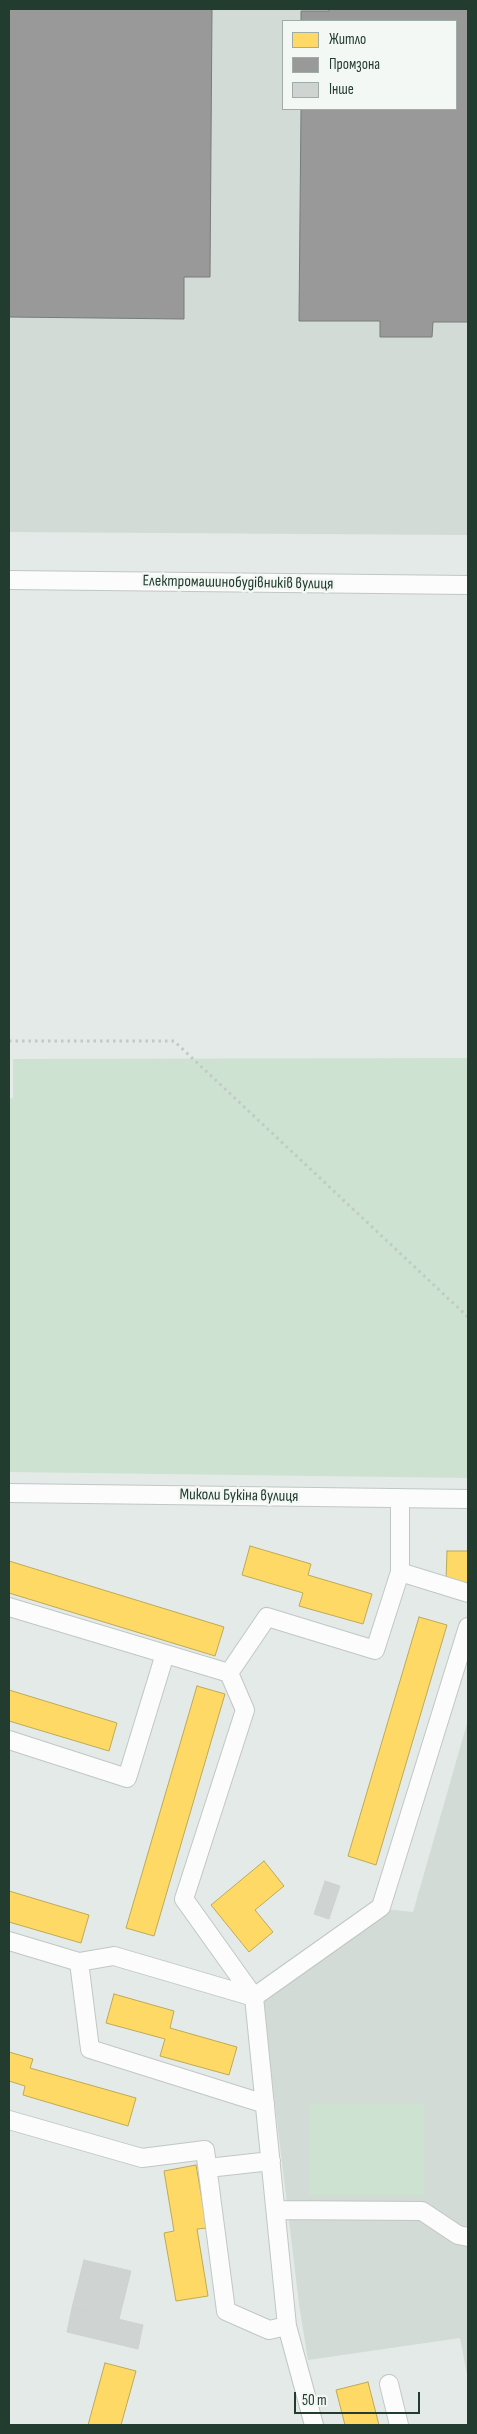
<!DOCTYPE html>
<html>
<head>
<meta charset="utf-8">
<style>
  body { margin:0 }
  #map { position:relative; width:477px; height:2434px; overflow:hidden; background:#e4eae7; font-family:"Sofia Sans Condensed",sans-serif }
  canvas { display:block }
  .frame { position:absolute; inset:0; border:10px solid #233c30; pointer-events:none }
  .legend { position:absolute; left:282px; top:20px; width:175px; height:90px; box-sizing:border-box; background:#f3f8f4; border:1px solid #a0ada6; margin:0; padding:6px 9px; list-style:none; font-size:15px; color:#233c30 }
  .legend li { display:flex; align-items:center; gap:10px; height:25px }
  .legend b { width:25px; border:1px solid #a0ada6 }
  .scale { position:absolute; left:294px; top:2392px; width:126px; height:22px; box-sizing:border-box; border:2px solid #233c30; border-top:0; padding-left:6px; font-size:15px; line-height:18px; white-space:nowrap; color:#233c30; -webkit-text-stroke:4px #f3f8f4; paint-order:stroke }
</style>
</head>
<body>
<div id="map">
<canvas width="477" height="2434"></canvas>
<div class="frame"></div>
<ul class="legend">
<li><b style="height:14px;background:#ffd966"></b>Житло</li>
<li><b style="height:14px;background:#999"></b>Промзона</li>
<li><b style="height:14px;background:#cfd3d1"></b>Інше</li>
</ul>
<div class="scale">50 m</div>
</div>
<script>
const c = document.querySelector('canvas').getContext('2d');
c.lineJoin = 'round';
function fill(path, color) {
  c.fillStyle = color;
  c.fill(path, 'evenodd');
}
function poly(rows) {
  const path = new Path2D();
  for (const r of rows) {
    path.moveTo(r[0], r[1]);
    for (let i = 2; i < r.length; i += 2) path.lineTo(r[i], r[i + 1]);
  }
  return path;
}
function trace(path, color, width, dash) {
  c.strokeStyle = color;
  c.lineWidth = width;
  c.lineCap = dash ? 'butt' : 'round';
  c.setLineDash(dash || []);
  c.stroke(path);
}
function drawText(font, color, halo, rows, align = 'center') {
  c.font = font + ' "Sofia Sans Condensed",sans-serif';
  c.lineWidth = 5;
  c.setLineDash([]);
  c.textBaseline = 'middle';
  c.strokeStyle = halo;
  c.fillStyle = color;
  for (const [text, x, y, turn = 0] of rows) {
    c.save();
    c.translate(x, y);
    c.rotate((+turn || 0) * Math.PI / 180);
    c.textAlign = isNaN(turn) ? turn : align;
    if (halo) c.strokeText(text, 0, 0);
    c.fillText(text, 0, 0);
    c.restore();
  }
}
fill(poly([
  [9,9,468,9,468,535,9,532],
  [283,21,456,21,456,109,283,109],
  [468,1720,468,2380,460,2338,308,2360,299,2304,262,1996,385,1909,413,1912]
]), '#d3dbd6');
fill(poly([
  [468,1058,468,1478,9,1472,9,1099,13,1098,13,1059],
  [310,2104,424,2104,424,2195,309,2195]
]), '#cee2d1');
const homes = poly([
  [250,1546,311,1564,308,1575,372,1594,363,1624,299,1606,303,1593,242,1575,250,1546],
  [447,1551,468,1551,468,1583,446,1582,447,1551],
  [9,1561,224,1627,215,1656,9,1593,9,1561],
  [419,1617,447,1625,376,1865,348,1856,419,1617],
  [197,1686,225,1694,154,1936,126,1928,197,1686],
  [9,1690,117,1723,109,1751,9,1721,9,1690],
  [264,1861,284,1886,255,1910,273,1932,249,1952,211,1905,264,1861],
  [9,1891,89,1915,81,1943,9,1922,9,1891],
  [114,1994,174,2011,170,2028,237,2047,229,2075,160,2056,165,2039,106,2023,114,1994],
  [9,2052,33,2059,30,2068,136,2098,128,2126,23,2095,25,2086,9,2081,9,2052],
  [196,2165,207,2228,197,2229,208,2296,176,2301,164,2233,174,2231,164,2171,196,2165],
  [105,2363,136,2371,121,2425,88,2425,105,2363],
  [368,2382,379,2425,345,2425,336,2390,368,2382]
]);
fill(homes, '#ffd966');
trace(homes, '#bdaa56', 1);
const industry = poly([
  [9,9,212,9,210,277,184,277,184,319,9,317,9,9],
  [329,9,468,9,468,322,433,322,432,337,380,337,380,321,299,321,301,109,456,109,456,21,301,21,301,11,329,11,329,9]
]);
fill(industry, '#999');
trace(industry, '#767d7a', 1);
const building = poly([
  [325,1881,340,1886,329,1919,314,1914,325,1881],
  [84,2260,131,2271,119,2319,72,2308,84,2260],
  [72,2308,143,2325,138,2349,67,2332,72,2308]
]);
fill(building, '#cfd3d1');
trace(building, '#cdd3cf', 1);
const minor = poly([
  [9,580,468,585],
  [9,1493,468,1499],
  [400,1572,468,1593],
  [9,1607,229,1673,245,1710,184,1899,254,1997,287,2326,314,2425],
  [229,1673,267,1617,375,1650,400,1572,400,1498],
  [9,1740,127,1778,165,1654],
  [9,1941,79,1962,114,1956,254,1997],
  [79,1962,90,2049,265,2104],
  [254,1997,381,1907,468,1627],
  [9,2120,142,2158,205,2150,226,2311,269,2330,287,2326],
  [208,2168,271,2161],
  [276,2210,422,2211,458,2235,468,2237],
  [389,2384,399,2425]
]);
trace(minor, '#c1c7c4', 20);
trace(poly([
  [9,1041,174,1041,468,1317]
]), '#c1cac5', 3, [2.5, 4]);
trace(minor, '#fbfcfb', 18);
drawText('16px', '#233c30', '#f3f8f4', [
  ["Електромашинобудівників вулиця",238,583,1],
  ["Миколи Букіна вулиця",239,1496,1]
]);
</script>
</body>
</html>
